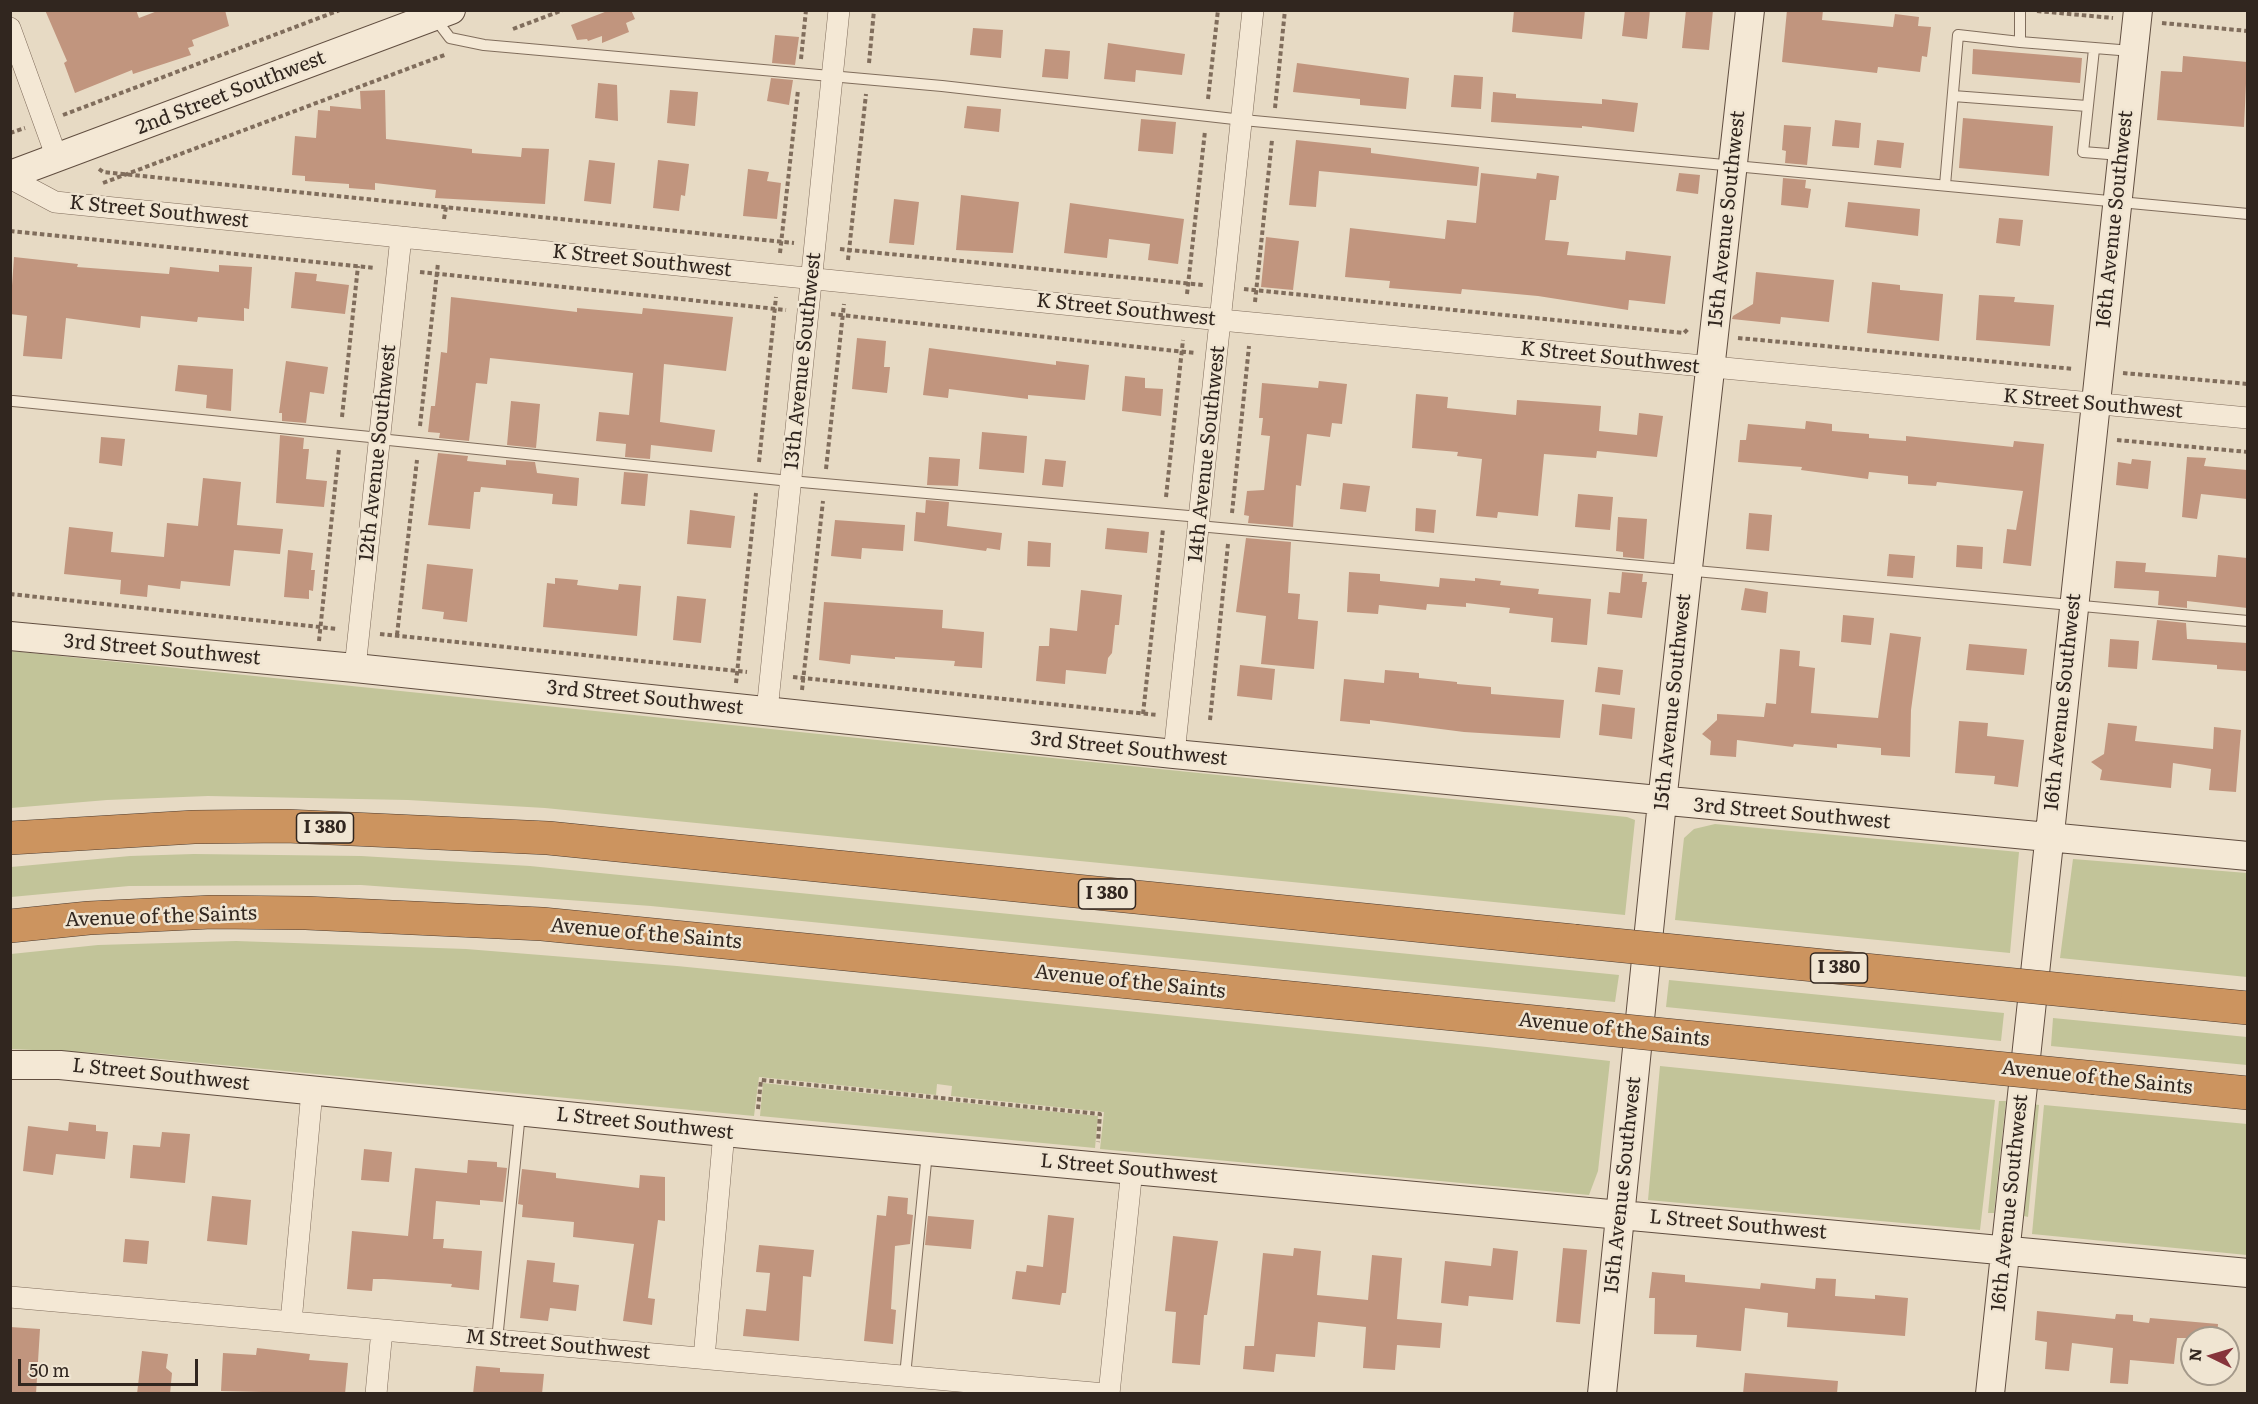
<!DOCTYPE html>
<html>
<head>
<meta charset="utf-8">
<style>
  body { margin:0 }
  #map { position:relative; width:2258px; height:1404px; overflow:hidden; background:#e7dac4; font-family:Literata,serif }
  canvas { display:block }
  .frame { position:absolute; inset:0; border:12px solid #31261f; pointer-events:none }
  .north { position:absolute; left:2180px; top:1326px; width:60px; height:60px; box-sizing:border-box; background:#f0e5d2; border:2px solid #a4998a; border-radius:50%; rotate:275deg; font-size:16px; font-weight:700; line-height:24px; text-align:center; color:#31261f }
  .north::after { content:''; display:block; margin:auto; width:21px; height:27px; background:#87343b; clip-path:polygon(50% 0,100% 100%,50% 72%,0 100%) }
  .scale { position:absolute; left:18px; top:1359px; width:180px; height:27px; box-sizing:border-box; border:3px solid #31261f; border-top:0; padding-left:8px; font-size:18px; line-height:21px; white-space:nowrap; color:#31261f; -webkit-text-stroke:4px #f0e5d2; paint-order:stroke }
</style>
</head>
<body>
<div id="map">
<canvas width="2258" height="1404"></canvas>
<div class="frame"></div>
<div class="north">N</div>
<div class="scale">50 m</div>
</div>
<script>
const c = document.querySelector('canvas').getContext('2d');
c.lineJoin = 'round';
function fill(path, color) {
  c.fillStyle = color;
  c.fill(path, 'evenodd');
}
function poly(rows) {
  const path = new Path2D();
  for (const r of rows) {
    path.moveTo(r[0], r[1]);
    for (let i = 2; i < r.length; i += 2) path.lineTo(r[i], r[i + 1]);
  }
  return path;
}
function trace(path, color, width, dash) {
  c.strokeStyle = color;
  c.lineWidth = width;
  c.lineCap = dash ? 'butt' : 'round';
  c.setLineDash(dash || []);
  c.stroke(path);
}
function drawText(font, color, halo, rows, align = 'center') {
  c.font = font + ' Literata,serif';
  c.lineWidth = 5;
  c.setLineDash([]);
  c.textBaseline = 'middle';
  c.strokeStyle = halo;
  c.fillStyle = color;
  for (const [text, x, y, turn = 0] of rows) {
    c.save();
    c.translate(x, y);
    c.rotate((+turn || 0) * Math.PI / 180);
    c.textAlign = isNaN(turn) ? turn : align;
    if (halo) c.strokeText(text, 0, 0);
    c.fillText(text, 0, 0);
    c.restore();
  }
}
fill(poly([
  [11,651,1627,817,1635,820,1625,915,545,808,408,800,208,796,107,800,11,808],
  [1715,824,2019,852,2010,953,1675,920,1684,838,1694,829],
  [194,854,361,856,530,866,1619,975,1615,1002,651,906,361,885,129,886,11,897,11,867,130,856],
  [2073,859,2247,873,2247,977,2060,958],
  [236,941,466,949,677,966,1487,1047,1610,1061,1598,1171,1589,1195,1100,1149,1104,1112,951,1096,952,1086,937,1084,936,1095,759,1077,754,1116,97,1053,11,1049,11,954,98,945],
  [1669,980,2004,1013,2001,1041,1666,1007],
  [2053,1018,2247,1037,2247,1065,2051,1046],
  [1660,1066,1995,1100,1980,1230,1648,1200],
  [763,1083,1098,1116,1095,1148,760,1116],
  [1999,1101,2006,1101,1994,1213,1988,1213],
  [2033,1104,2039,1105,2028,1217,2024,1216],
  [2044,1105,2247,1124,2247,1255,2032,1234]
]), '#c2c499');
fill(poly([
  [45,10,136,10,139,18,160,10,225,10,229,26,192,40,194,46,188,48,191,55,133,74,132,70,75,93,64,63,67,61],
  [610,10,631,10,635,19,626,23,629,32,602,43,602,36,588,41,587,39,577,40,571,25],
  [1514,10,1585,10,1582,39,1512,32],
  [1625,10,1650,10,1647,39,1622,36],
  [1686,10,1713,10,1709,50,1682,48],
  [1787,10,1823,10,1822,20,1893,27,1895,14,1919,17,1918,26,1931,27,1927,57,1922,56,1920,72,1878,67,1877,73,1782,62],
  [973,28,1003,30,1001,58,970,55],
  [775,35,799,37,795,65,772,63],
  [1108,43,1185,54,1182,75,1136,70,1135,82,1104,79],
  [1045,49,1070,51,1068,79,1042,77],
  [1973,49,2082,58,2080,83,1972,74],
  [2183,56,2247,62,2244,127,2157,120,2161,71,2182,72],
  [1297,63,1409,78,1406,109,1360,105,1360,99,1293,92],
  [1454,75,1483,77,1481,109,1451,107],
  [771,78,793,80,789,105,767,101],
  [598,83,617,85,618,121,595,118],
  [385,90,386,139,472,149,472,153,521,157,522,148,549,149,545,204,435,198,436,190,375,183,375,190,349,188,349,184,305,181,305,176,292,175,295,136,316,138,318,110,330,111,330,106,361,109,360,91],
  [670,90,698,92,695,126,667,123],
  [1493,92,1516,94,1516,98,1602,104,1602,99,1638,103,1634,132,1582,126,1582,128,1491,122],
  [967,106,1001,109,999,132,964,128],
  [1963,118,2053,126,2049,176,1959,168],
  [1141,119,1176,122,1173,154,1138,151],
  [1835,120,1861,123,1859,148,1832,146],
  [1784,125,1811,127,1807,165,1785,163,1786,151,1782,150],
  [1296,140,1371,148,1371,153,1479,167,1477,186,1319,171,1316,207,1289,205],
  [1877,140,1904,143,1901,168,1874,165],
  [589,160,615,163,611,204,584,201],
  [658,160,689,164,685,196,681,195,679,211,653,208],
  [748,169,769,172,767,181,781,183,777,219,743,216],
  [1481,173,1536,179,1537,173,1559,176,1556,200,1550,200,1545,240,1569,242,1567,255,1625,260,1626,251,1671,256,1665,304,1629,300,1628,310,1538,296,1462,289,1461,294,1389,288,1390,281,1345,277,1350,228,1445,239,1447,220,1476,223],
  [1679,173,1700,175,1698,194,1676,191],
  [1783,178,1806,180,1805,188,1811,189,1808,208,1781,205],
  [961,195,1019,202,1013,253,956,250],
  [894,199,919,202,914,245,889,243],
  [1848,202,1920,209,1918,236,1845,227],
  [1070,203,1184,219,1178,264,1148,260,1150,244,1109,239,1107,258,1064,253],
  [1999,218,2023,220,2020,246,1996,243],
  [1266,237,1299,241,1293,290,1261,287],
  [14,257,78,264,77,267,169,274,170,267,219,272,219,265,252,267,249,309,244,308,244,321,198,317,197,322,141,316,140,328,66,318,62,359,23,356,27,316,10,314],
  [295,272,317,274,316,281,349,285,345,314,291,308],
  [1756,272,1834,280,1829,322,1781,317,1780,324,1732,319,1733,316,1753,304],
  [1872,282,1900,285,1900,290,1943,294,1939,341,1867,333],
  [1979,295,2015,297,2014,302,2054,305,2050,346,1976,340],
  [451,297,577,312,577,308,642,314,643,308,733,317,726,371,664,364,660,422,715,430,712,452,651,445,650,459,625,457,626,444,596,441,599,412,629,415,633,373,490,358,487,384,476,383,469,441,439,438,440,433,428,432,431,406,435,406,441,352,447,353],
  [857,338,886,341,884,367,890,367,887,393,852,389],
  [929,348,1056,365,1056,361,1089,365,1085,400,1028,395,1028,399,949,389,948,398,923,395],
  [286,361,328,367,324,394,310,392,306,423,282,421,282,413,279,413],
  [178,365,233,369,231,411,206,408,207,395,175,391],
  [1125,376,1145,378,1145,388,1163,389,1161,416,1122,411],
  [1319,381,1347,384,1342,424,1332,423,1330,437,1307,434,1301,486,1296,485,1293,527,1248,523,1249,516,1244,515,1247,491,1264,490,1270,436,1261,435,1263,418,1259,418,1262,383,1318,388],
  [1416,394,1448,397,1447,408,1516,415,1517,400,1601,406,1599,431,1637,435,1639,413,1663,416,1657,457,1597,451,1596,458,1544,454,1538,516,1498,512,1497,518,1476,516,1482,459,1457,456,1458,452,1412,448],
  [511,401,540,404,536,448,507,445],
  [1806,421,1832,424,1832,431,1869,434,1869,438,1906,441,1906,436,2013,447,2014,441,2044,444,2031,566,2003,563,2007,529,2016,530,2023,491,1937,482,1936,486,1908,484,1908,476,1869,472,1868,479,1801,470,1802,467,1738,462,1740,440,1746,440,1748,424,1805,429],
  [982,432,1027,436,1024,473,979,469],
  [280,435,304,438,303,449,309,449,306,479,327,481,324,507,276,503],
  [101,437,125,439,122,466,99,463],
  [438,453,468,456,467,461,506,465,506,460,535,462,537,473,579,478,577,506,552,504,553,494,481,487,480,492,474,492,470,529,428,525],
  [929,457,960,459,958,486,927,485],
  [2187,457,2206,458,2204,466,2247,470,2247,499,2201,494,2197,519,2182,517],
  [1045,459,1066,461,1063,487,1042,485],
  [2132,459,2151,461,2148,489,2116,485,2118,462,2131,464],
  [624,472,648,474,645,506,621,504],
  [203,478,241,482,237,525,283,529,280,554,234,550,230,586,181,581,180,589,148,585,147,597,120,594,121,580,64,574,69,527,113,532,111,552,164,557,167,523,198,526],
  [1343,483,1370,486,1366,512,1340,509],
  [1578,494,1613,497,1610,530,1575,527],
  [926,500,949,502,947,526,1002,533,1000,550,987,548,986,551,914,541,916,512,925,513],
  [1416,508,1436,510,1434,533,1415,531],
  [690,510,735,516,731,548,687,544],
  [1749,513,1772,515,1769,551,1746,549],
  [1618,517,1647,519,1644,559,1623,557,1623,552,1616,551],
  [835,520,905,525,903,551,862,548,861,559,831,556],
  [1107,528,1149,532,1147,553,1105,549],
  [1246,538,1291,542,1288,593,1300,594,1298,619,1318,621,1314,669,1261,664,1266,616,1236,612],
  [1028,541,1051,543,1050,567,1027,566],
  [1957,545,1983,547,1982,569,1956,567],
  [288,550,313,553,311,570,315,570,313,591,309,590,309,599,284,597],
  [1889,554,1915,556,1913,578,1887,576],
  [2218,555,2247,558,2247,608,2187,601,2187,608,2158,605,2159,591,2114,588,2116,561,2146,563,2145,572,2216,577],
  [427,564,473,569,467,622,443,619,444,612,422,609],
  [1349,572,1380,574,1380,581,1439,587,1440,578,1475,581,1475,578,1501,581,1500,585,1539,589,1538,594,1591,599,1587,645,1551,642,1553,618,1509,613,1510,608,1466,603,1466,607,1427,604,1426,610,1379,605,1378,614,1347,612],
  [1622,572,1643,574,1642,582,1647,582,1642,618,1607,614,1609,592,1620,593],
  [555,578,578,580,577,585,618,590,619,584,641,586,637,636,543,627,547,583,555,584],
  [1745,588,1768,592,1766,613,1741,610],
  [1081,590,1122,595,1119,625,1115,625,1112,653,1108,658,1106,674,1066,670,1065,684,1036,681,1039,646,1049,646,1050,628,1077,631],
  [677,596,706,599,701,643,673,640],
  [824,602,943,610,942,628,984,632,982,668,954,666,955,661,895,657,895,659,851,655,850,664,819,660],
  [1843,615,1874,618,1871,645,1841,642],
  [2157,620,2186,623,2187,639,2247,643,2246,671,2217,669,2217,665,2152,660],
  [1890,633,1921,637,1911,710,1910,757,1881,755,1881,748,1837,744,1837,748,1794,744,1793,747,1737,740,1736,757,1710,755,1711,741,1702,734,1717,720,1717,714,1764,717,1766,703,1776,704,1780,649,1800,651,1799,666,1815,668,1811,713,1878,718],
  [2110,639,2139,641,2137,669,2108,667],
  [1969,644,2027,649,2024,675,1966,670],
  [1240,665,1275,669,1272,700,1237,696],
  [1598,667,1623,670,1620,695,1595,692],
  [1385,670,1419,673,1419,678,1457,682,1457,684,1491,687,1491,694,1564,700,1560,738,1464,732,1370,720,1370,724,1340,721,1344,679,1384,683],
  [1602,704,1635,708,1632,739,1599,735],
  [1959,721,1988,723,1987,736,2024,740,2018,787,1994,784,1995,776,1955,773],
  [2108,723,2137,726,2135,741,2213,749,2214,727,2241,730,2236,792,2209,790,2211,769,2173,763,2171,788,2100,780,2102,770,2091,762,2104,754],
  [69,1122,96,1125,96,1131,108,1132,105,1159,56,1154,53,1175,23,1171,28,1126,68,1131],
  [162,1132,190,1134,185,1183,130,1178,133,1145,160,1147],
  [364,1149,392,1152,389,1182,361,1180],
  [468,1160,497,1162,497,1167,507,1168,503,1202,480,1200,480,1205,436,1201,433,1239,444,1239,443,1248,482,1251,479,1290,451,1287,452,1284,384,1279,373,1279,372,1291,347,1289,352,1231,408,1236,415,1168,467,1173],
  [522,1169,556,1173,556,1178,639,1188,640,1175,665,1177,665,1221,658,1220,648,1298,655,1299,652,1325,623,1321,634,1244,573,1237,574,1222,522,1217,523,1205,518,1204],
  [212,1196,251,1200,247,1245,207,1241],
  [888,1196,908,1198,907,1214,913,1215,910,1244,895,1246,891,1309,896,1310,893,1344,864,1341,877,1215,886,1216],
  [1048,1215,1074,1218,1066,1293,1062,1293,1060,1305,1012,1299,1016,1271,1026,1272,1027,1265,1043,1267],
  [928,1216,974,1220,971,1249,925,1245],
  [1173,1236,1218,1241,1207,1315,1204,1315,1200,1365,1172,1363,1176,1312,1165,1311],
  [125,1239,149,1241,147,1264,123,1262],
  [759,1245,814,1250,811,1277,803,1276,799,1341,743,1336,746,1309,766,1311,770,1273,756,1272],
  [1294,1248,1321,1251,1317,1295,1368,1300,1372,1255,1402,1258,1397,1319,1442,1323,1440,1348,1397,1345,1395,1370,1363,1368,1366,1327,1318,1322,1315,1357,1276,1354,1274,1372,1243,1369,1245,1346,1254,1346,1263,1253,1293,1256],
  [1493,1248,1518,1251,1513,1300,1469,1296,1468,1306,1441,1303,1445,1261,1491,1266],
  [1563,1248,1587,1250,1580,1324,1556,1322],
  [527,1260,555,1263,553,1282,579,1285,576,1311,550,1308,548,1321,520,1318],
  [1652,1272,1685,1275,1685,1282,1760,1289,1761,1283,1815,1289,1816,1278,1836,1279,1835,1296,1875,1299,1875,1295,1908,1298,1905,1336,1787,1327,1788,1313,1745,1308,1741,1351,1696,1347,1697,1335,1654,1334,1655,1298,1649,1298],
  [2037,1311,2115,1319,2116,1314,2133,1315,2133,1321,2149,1323,2150,1318,2218,1324,2217,1338,2177,1338,2174,1364,2130,1360,2128,1384,2110,1383,2113,1348,2072,1343,2069,1371,2045,1369,2047,1342,2035,1340],
  [10,1327,40,1329,36,1394,10,1392],
  [257,1348,310,1354,309,1360,348,1363,345,1394,221,1391,223,1353,256,1355],
  [142,1351,168,1354,166,1368,172,1373,170,1394,137,1394],
  [476,1366,500,1368,500,1372,544,1374,542,1394,473,1394],
  [1745,1373,1838,1381,1837,1394,1743,1394]
]), '#c1957e');
const lane = poly([
  [2020,10,2020,42,2132,51],
  [434,17,450,38,484,45,942,86,1243,120,2248,214],
  [2094,49,2083,152,2121,155],
  [1953,96,2087,106],
  [1945,185,1958,35,2020,42],
  [13,401,380,438],
  [379,439,790,481,1200,517],
  [1198,526,2248,621],
  [497,1340,520,1113],
  [905,1376,927,1152]
]);
const street = poly([
  [10,28,57,158],
  [10,178,55,202,1221,320,2248,418],
  [355,668,401,237],
  [767,711,839,10],
  [1174,754,1253,10],
  [10,1297,1105,1394],
  [291,1322,312,1091],
  [704,1358,724,1132],
  [376,1394,382,1330],
  [1109,1394,1132,1169]
]);
const secondary = poly([
  [10,175,451,10],
  [10,636,355,668,1174,754,2248,856],
  [10,1065,60,1065,755,1135,2248,1273],
  [1602,1394,1662,802,1750,10],
  [1990,1394,2138,10]
]);
const highway = poly([
  [10,838,194,827,286,826,548,838,1574,941],
  [10,926,89,918,212,912,306,913,542,924,1565,1025],
  [2105,994,2248,1008],
  [2096,1078,2248,1093]
]);
trace(lane, '#806d5c', 12);
trace(street, '#806d5c', 22);
trace(secondary, '#614e40', 30);
trace(highway, '#4e3c30', 34);
trace(poly([
  [2037,11,2113,18],
  [2162,23,2248,31],
  [513,29,563,10],
  [801,59,806,10],
  [869,63,874,10],
  [1208,99,1218,10],
  [1275,108,1285,10],
  [63,115,340,10],
  [10,133,25,128],
  [99,169,103,172,794,243],
  [103,183,447,54],
  [444,219,446,207],
  [10,231,375,268],
  [840,249,1203,285],
  [780,253,798,90],
  [848,260,866,94],
  [420,272,786,310],
  [1244,289,1684,333,1689,328],
  [1187,294,1205,131],
  [1255,302,1272,140],
  [831,314,1195,353],
  [1738,338,2074,369],
  [2123,373,2248,384],
  [342,417,358,266],
  [420,426,438,263],
  [2117,440,2248,452],
  [759,462,776,297],
  [826,469,844,304],
  [1166,497,1183,340],
  [1232,513,1249,346],
  [10,594,338,629],
  [380,634,747,672],
  [397,635,417,460],
  [319,641,339,449],
  [793,677,1157,715],
  [736,683,756,493],
  [802,690,823,501],
  [1143,714,1163,529],
  [1210,720,1228,544],
  [758,1109,761,1080,1100,1114,1098,1142]
]), '#806d5c', 4, [4.5, 3]);
trace(lane, '#f4e8d5', 10);
trace(street, '#f4e8d5', 21);
trace(secondary, '#f4e8d5', 28);
trace(highway, '#cc945f', 33);
const highwayBridge = poly([
  [1574,941,2105,994],
  [1565,1025,2096,1078]
]);
trace(highwayBridge, '#4e3c30', 34, []);
trace(highwayBridge, '#cc945f', 33);
for (const [x, y, w] of [
  [325,828,57],
  [1107,894,57],
  [1839,968,57]
]) {
  const box = new Path2D();
  box.roundRect(x - w / 2, y - 15, w, 30, 4.5);
  c.fillStyle = '#f0e5d2';
  c.fill(box);
  trace(box, '#31261f', 1.5);
}
drawText('bold 18px', '#31261f', null, [
  ["I 380",325,828],
  ["I 380",1107,894],
  ["I 380",1839,968]
]);
drawText('20px', '#31261f', '#f0e5d2', [
  ["2nd Street Southwest",231,93,-21],
  ["K Street Southwest",159,212,6],
  ["15th Avenue Southwest",1727,219,-84],
  ["16th Avenue Southwest",2115,219,-84],
  ["K Street Southwest",642,261,6],
  ["K Street Southwest",1126,310,6],
  ["K Street Southwest",1610,358,6],
  ["13th Avenue Southwest",803,361,-84],
  ["K Street Southwest",2093,404,5],
  ["12th Avenue Southwest",378,453,-84],
  ["14th Avenue Southwest",1207,454,-84],
  ["3rd Street Southwest",162,650,5],
  ["3rd Street Southwest",645,698,6],
  ["15th Avenue Southwest",1673,702,-84],
  ["16th Avenue Southwest",2063,702,-84],
  ["3rd Street Southwest",1129,749,6],
  ["3rd Street Southwest",1792,814,5],
  ["Avenue of the Saints",161,917,-2],
  ["Avenue of the Saints",646,934,5],
  ["Avenue of the Saints",1130,982,6],
  ["Avenue of the Saints",1614,1030,6],
  ["L Street Southwest",161,1075,6],
  ["Avenue of the Saints",2097,1078,6],
  ["L Street Southwest",645,1124,6],
  ["L Street Southwest",1129,1169,5],
  ["15th Avenue Southwest",1623,1185,-84],
  ["16th Avenue Southwest",2010,1203,-84],
  ["L Street Southwest",1738,1225,5],
  ["M Street Southwest",558,1345,5]
]);
</script>
</body>
</html>
